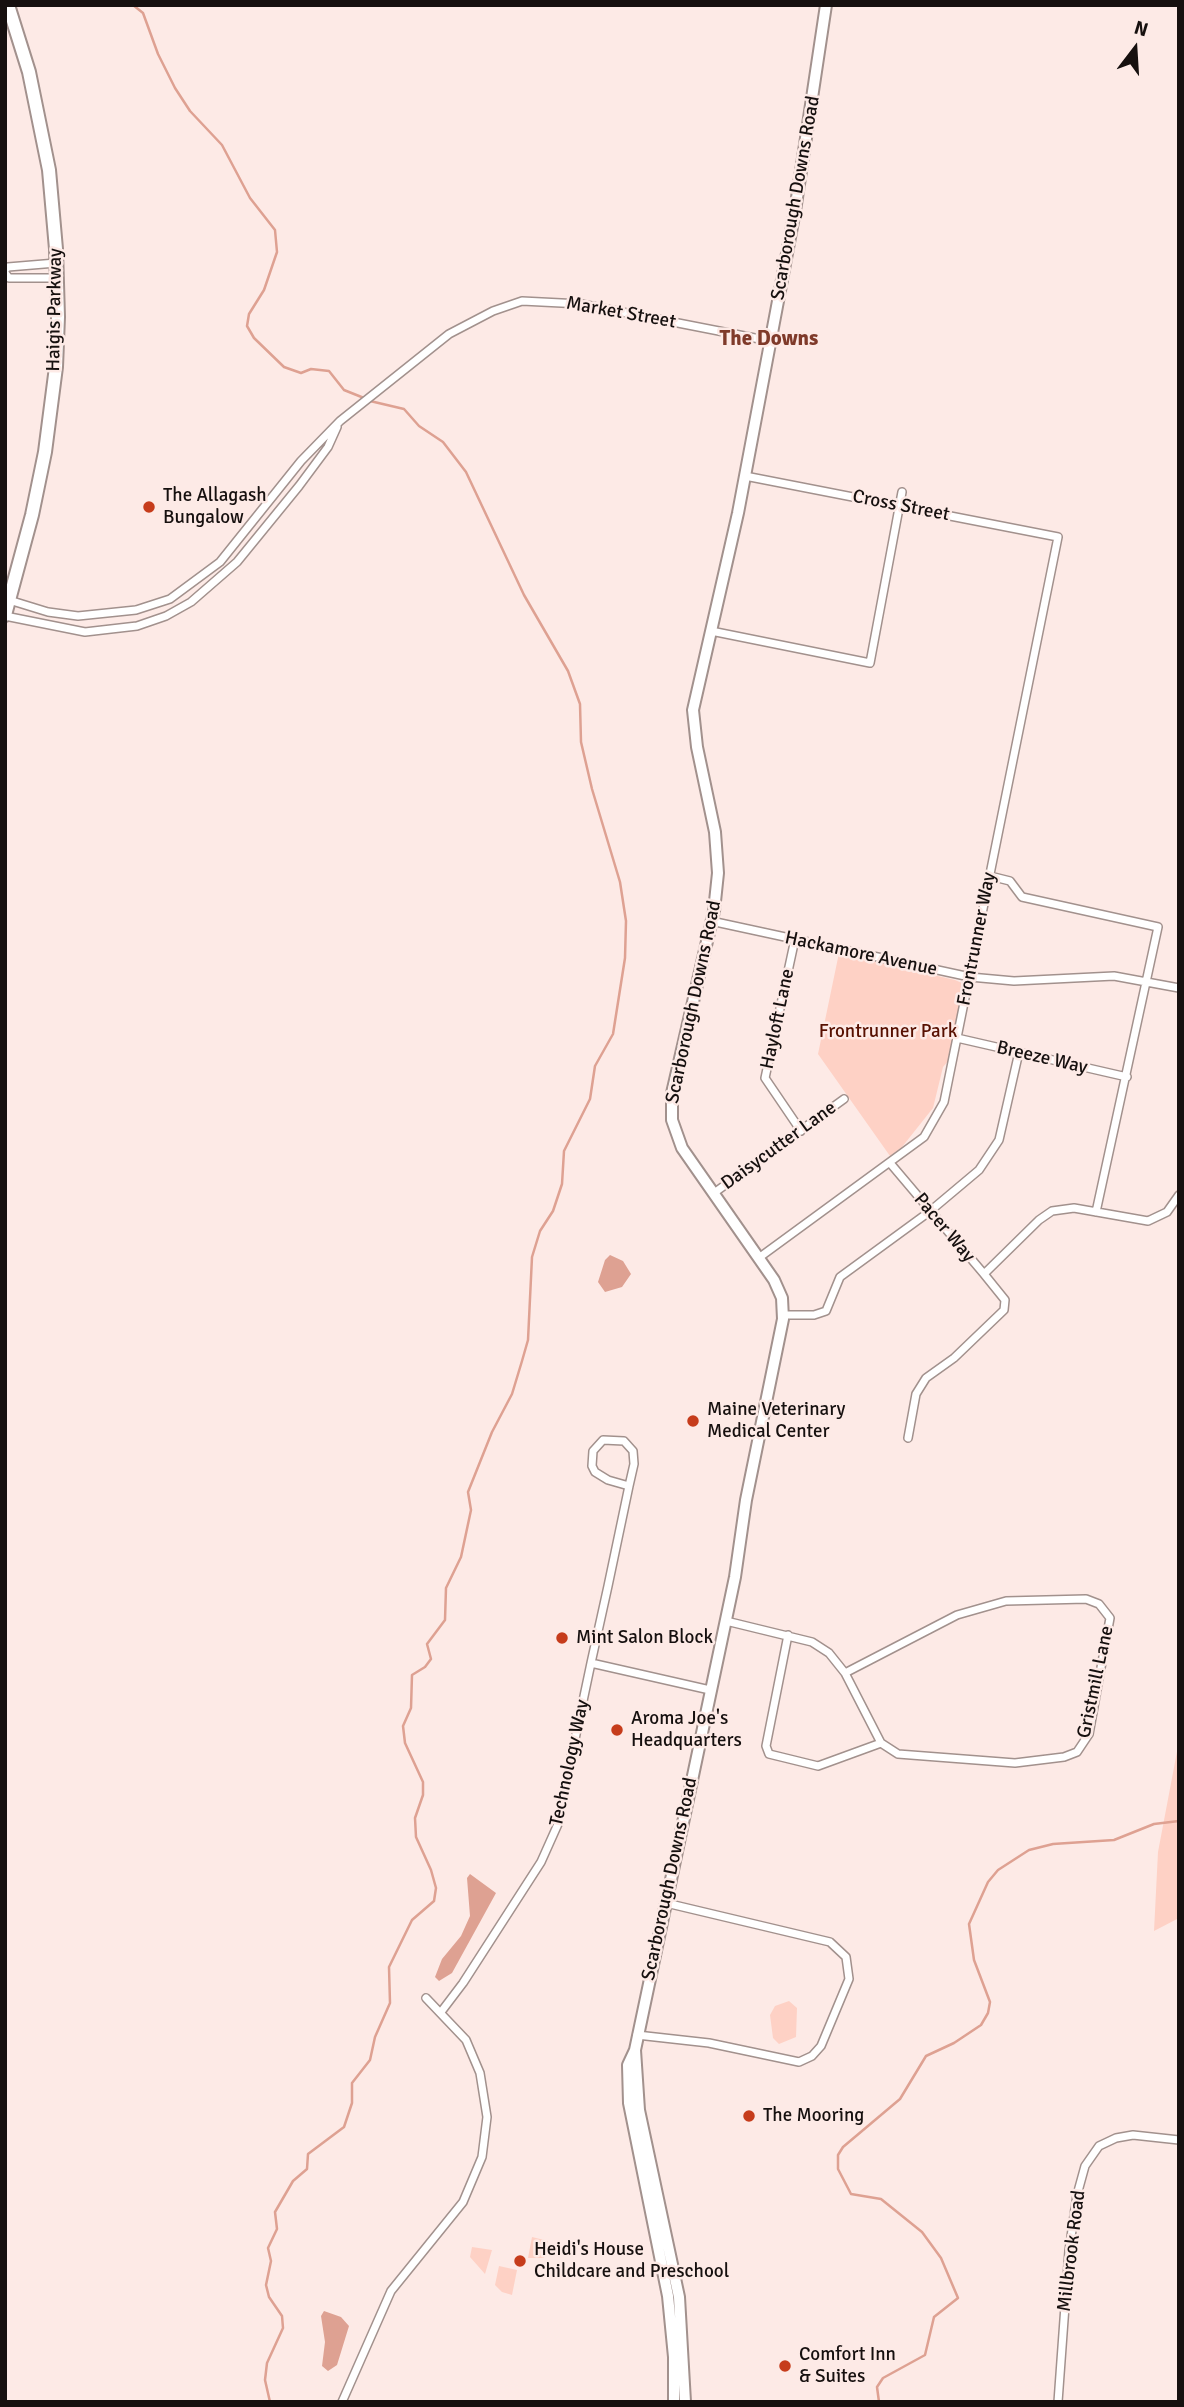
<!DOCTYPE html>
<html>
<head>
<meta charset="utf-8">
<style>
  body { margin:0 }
  #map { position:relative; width:1184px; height:2407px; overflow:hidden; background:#fdeae6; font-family:Signika,sans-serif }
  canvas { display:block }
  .frame { position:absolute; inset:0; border:7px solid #16100f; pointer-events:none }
  .north { position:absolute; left:1100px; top:14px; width:70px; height:70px; -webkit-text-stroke:5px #fdeae6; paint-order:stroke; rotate:17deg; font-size:19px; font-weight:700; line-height:28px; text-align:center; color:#16100f }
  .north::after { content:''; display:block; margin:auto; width:24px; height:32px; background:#16100f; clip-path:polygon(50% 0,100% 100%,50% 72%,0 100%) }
</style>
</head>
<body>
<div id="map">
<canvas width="1184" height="2407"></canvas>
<div class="frame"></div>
<div class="north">N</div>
</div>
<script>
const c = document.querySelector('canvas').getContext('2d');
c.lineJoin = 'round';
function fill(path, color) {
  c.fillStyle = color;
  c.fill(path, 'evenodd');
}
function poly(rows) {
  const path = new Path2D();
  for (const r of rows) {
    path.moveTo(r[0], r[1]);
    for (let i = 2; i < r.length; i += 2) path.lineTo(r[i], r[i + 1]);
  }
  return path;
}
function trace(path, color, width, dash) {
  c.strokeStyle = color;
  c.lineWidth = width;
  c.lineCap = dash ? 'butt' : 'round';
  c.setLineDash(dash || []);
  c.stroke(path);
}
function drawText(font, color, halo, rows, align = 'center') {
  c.font = font + ' Signika,sans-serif';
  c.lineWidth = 5;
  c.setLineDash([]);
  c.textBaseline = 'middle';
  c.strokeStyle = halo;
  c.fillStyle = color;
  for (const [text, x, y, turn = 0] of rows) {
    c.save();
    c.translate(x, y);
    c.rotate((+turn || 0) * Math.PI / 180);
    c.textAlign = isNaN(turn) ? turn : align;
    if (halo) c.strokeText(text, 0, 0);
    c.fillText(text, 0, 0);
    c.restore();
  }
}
fill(poly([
  [839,953,955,980,962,983,964,990,949,1060,943,1067,933,1108,902,1147,890,1156,818,1054],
  [1179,1741,1179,1918,1154,1931,1158,1852],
  [789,2001,797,2008,796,2037,779,2044,773,2038,770,2015,775,2006],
  [532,2237,548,2241,544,2258,528,2258],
  [472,2247,492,2250,485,2274,470,2257],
  [499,2266,517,2270,512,2295,502,2292,495,2285]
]), '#fed1c5');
fill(poly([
  [610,1255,623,1261,631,1274,622,1287,605,1292,598,1282,605,1260],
  [470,1874,496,1893,452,1973,439,1981,435,1977,442,1959,461,1936,470,1916,467,1878],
  [324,2311,341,2317,349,2326,337,2365,328,2371,322,2366,325,2342,321,2316]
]), '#dea192');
trace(poly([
  [133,5,143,13,158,54,175,88,190,111,222,145,250,198,275,230,277,252,264,290,249,314,247,326,254,338,284,367,301,373,311,369,329,371,344,390,364,398],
  [270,2402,265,2380,267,2363,283,2328,282,2316,269,2297,266,2285,271,2261,268,2248,277,2229,275,2212,293,2181,307,2169,308,2154,344,2127,352,2103,352,2083,370,2060,375,2037,390,2003,389,1967,412,1920,434,1901,436,1888,431,1870,416,1837,415,1818,423,1795,423,1782,405,1743,403,1726,411,1708,412,1675,425,1667,431,1659,427,1644,445,1620,446,1588,461,1557,471,1510,468,1492,492,1432,512,1394,522,1361,528,1340,532,1257,540,1231,553,1211,562,1184,564,1151,590,1099,595,1066,613,1034,625,958,626,921,620,882,592,789,581,742,580,704,568,671,524,595,466,472,443,442,419,426,404,409,370,401],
  [879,2402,877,2387,883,2378,925,2355,934,2317,958,2298,941,2258,922,2232,881,2199,851,2194,838,2169,838,2155,843,2147,900,2099,926,2056,954,2043,981,2025,988,2013,990,2002,974,1960,969,1924,988,1882,998,1870,1029,1850,1053,1844,1114,1840,1154,1824,1179,1821]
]), '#dea192', 2.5);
const street = poly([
  [5,270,8,267,56,263],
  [5,273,9,278,57,278],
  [745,476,1058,537,944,1102,924,1137,760,1257],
  [9,600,48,612,78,616,136,610,170,599,220,562,301,461,340,421,449,334,493,311,522,301,581,304,770,341],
  [5,616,85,632,137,626,166,616,191,602,237,562,299,486,328,447,337,427],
  [711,631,870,663,902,492],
  [990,876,1010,881,1022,897,1158,927,1096,1212],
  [711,921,970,977,1014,981,1114,976,1179,988],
  [795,939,765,1078,801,1131],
  [957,1038,1127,1077],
  [890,1163,984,1274,1039,1220,1052,1211,1074,1208,1148,1221,1167,1212,1179,1195],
  [714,1193,844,1099],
  [783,1315,814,1315,826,1311,840,1277,929,1212,979,1170,999,1140,1019,1052],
  [908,1438,916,1394,926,1378,954,1358,1004,1310,1005,1300,984,1274],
  [726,1621,812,1642,829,1653,845,1673,957,1615,1006,1601,1086,1599,1099,1604,1110,1618,1089,1734,1077,1752,1064,1757,1015,1763,898,1754,881,1743,845,1673],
  [788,1635,766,1746,769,1754,818,1766,881,1743],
  [591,1663,710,1690],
  [441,2012,463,1983,541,1862,558,1824,567,1778,571,1758,591,1663,608,1586,629,1486,634,1464,633,1451,624,1441,603,1440,593,1451,592,1466,595,1472,608,1480,629,1486],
  [637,2035,709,2043,799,2062,812,2056,821,2046,849,1979,846,1957,830,1942,666,1903],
  [342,2402,391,2291,463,2202,482,2157,487,2117,480,2073,466,2040,426,1998],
  [1058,2402,1069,2251,1077,2195,1085,2166,1099,2146,1116,2138,1133,2135,1179,2140]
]);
const secondary = poly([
  [635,2050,628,2065,629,2103,668,2296,674,2357,674,2402],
  [685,2402,679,2297,639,2110,635,2050,735,1577,746,1500,783,1319,782,1298,774,1280,682,1148,672,1120,672,1093,714,911,718,873,715,832,697,747,693,710,738,513,795,211,826,5]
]);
const primary = poly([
  [5,615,32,515,45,452,56,367,58,317,56,249,49,170,29,72,8,5]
]);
trace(street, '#a2918d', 10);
trace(secondary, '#a2918d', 14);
trace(primary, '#a2918d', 16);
trace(street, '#fff', 7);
trace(secondary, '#fff', 10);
trace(primary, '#fff', 12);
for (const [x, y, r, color] of [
  [149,507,7,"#c63c1b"],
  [693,1421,7,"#c63c1b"],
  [562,1638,7,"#c63c1b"],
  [617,1730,7,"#c63c1b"],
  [749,2116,7,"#c63c1b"],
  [520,2261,7,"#c63c1b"],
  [785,2366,7,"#c63c1b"]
]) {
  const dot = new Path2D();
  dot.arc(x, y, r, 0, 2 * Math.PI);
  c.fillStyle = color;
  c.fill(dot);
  trace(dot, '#fdeae6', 2.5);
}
drawText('19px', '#16100f', '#fdeae6', [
  ["Scarborough Downs Road",796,198,-80],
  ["Haigis Parkway",55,310,-89],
  ["Market Street",621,313,10],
  ["Cross Street",901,506,11],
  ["Frontrunner Way",977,939,-79],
  ["Hackamore Avenue",861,954,12],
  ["Scarborough Downs Road",694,1002,-78],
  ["Hayloft Lane",778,1019,-78],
  ["Breeze Way",1042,1058,13],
  ["Daisycutter Lane",779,1146,-36],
  ["Pacer Way",944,1228,50],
  ["Gristmill Lane",1096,1682,-78],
  ["Technology Way",570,1763,-78],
  ["Scarborough Downs Road",670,1879,-78],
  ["Millbrook Road",1072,2251,-83]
]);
drawText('19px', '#16100f', '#fdeae6', [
  ["The Allagash",163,496],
  ["Bungalow",163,518],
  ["Maine Veterinary",707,1410],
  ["Medical Center",707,1432],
  ["Mint Salon Block",576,1638],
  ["Aroma Joe's",631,1719],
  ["Headquarters",631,1741],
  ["The Mooring",763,2116],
  ["Heidi's House",534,2250],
  ["Childcare and Preschool",534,2272],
  ["Comfort Inn",799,2355],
  ["& Suites",799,2377]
], 'left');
drawText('19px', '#571001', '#fdeae6', [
  ["Frontrunner Park",888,1032]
]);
drawText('bold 21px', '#7f3a2a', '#fdeae6', [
  ["The Downs",769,339]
]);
</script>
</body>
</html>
